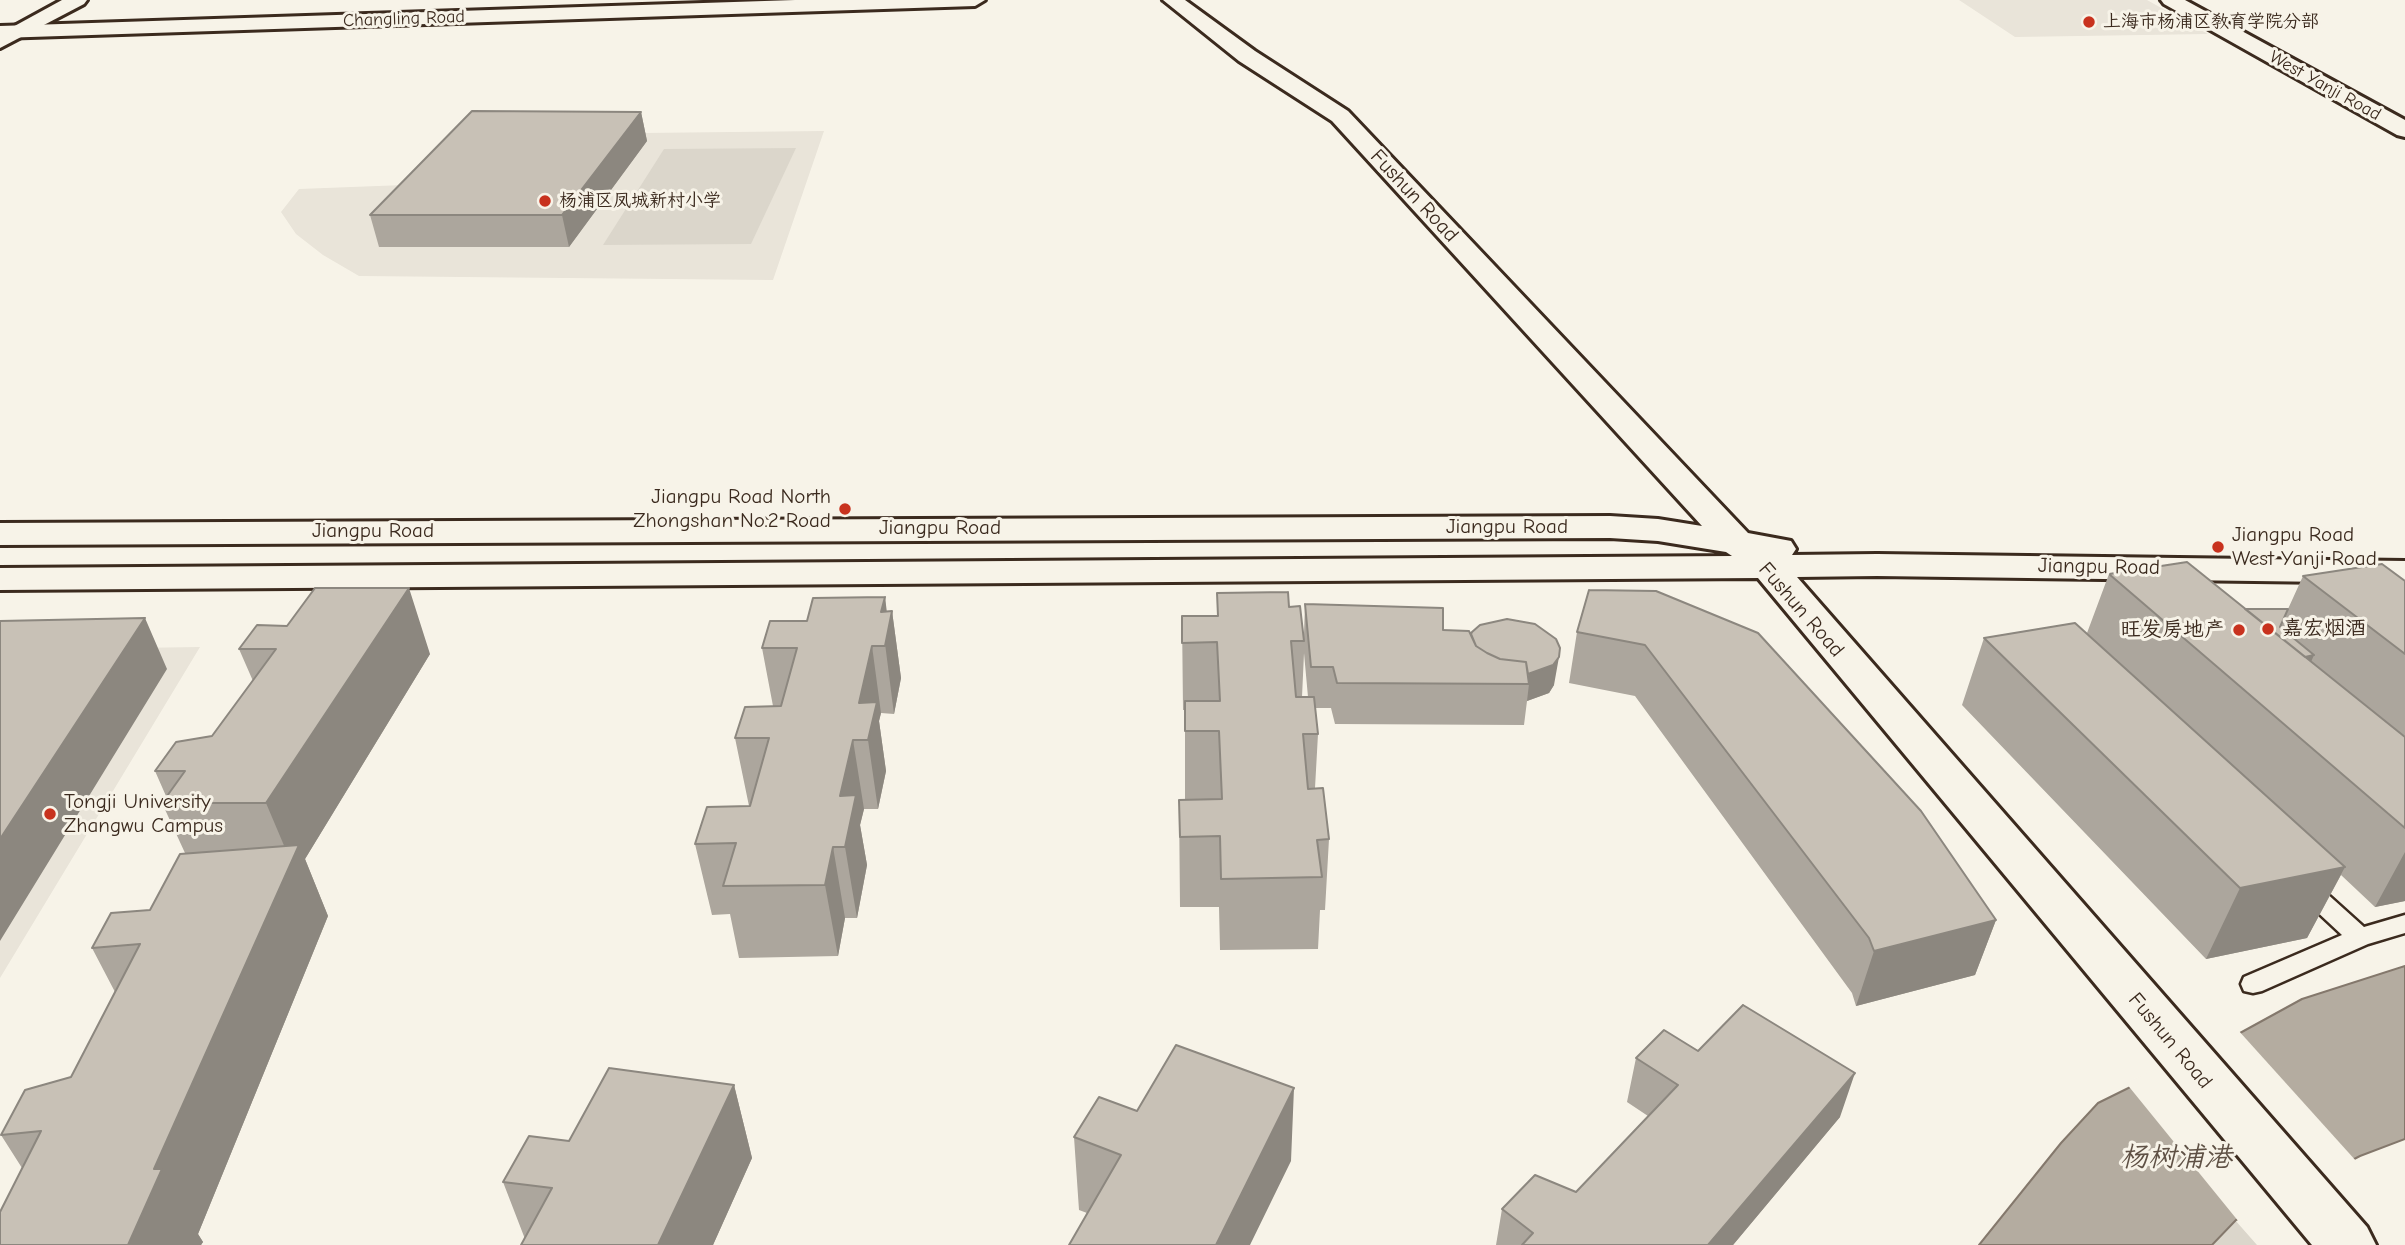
<!DOCTYPE html>
<html>
<head>
<meta charset="utf-8">
<style>
  body { margin:0 }
  canvas { display:block; background:#f7f3e8 }
</style>
</head>
<body>
<canvas width="2405" height="1245"></canvas>
<script>
const c = document.querySelector('canvas').getContext('2d');
c.lineJoin = 'round';
function fill(path, color) {
  c.fillStyle = color;
  c.fill(path, 'evenodd');
}
function poly(rows) {
  const path = new Path2D();
  for (const r of rows) {
    path.moveTo(r[0], r[1]);
    for (let i = 2; i < r.length; i += 2) path.lineTo(r[i], r[i + 1]);
  }
  return path;
}
function trace(path, color, width, dash) {
  c.strokeStyle = color;
  c.lineWidth = width;
  c.lineCap = dash ? 'butt' : 'round';
  c.setLineDash(dash || []);
  c.stroke(path);
}
function drawText(font, color, halo, rows, align = 'center') {
  c.font = font + ' "Comic Neue","LXGW WenKai TC",sans-serif';
  c.lineWidth = 6;
  c.setLineDash([]);
  c.textBaseline = 'middle';
  c.strokeStyle = halo;
  c.fillStyle = color;
  for (const [text, x, y, turn = 0] of rows) {
    c.save();
    c.translate(x, y);
    c.rotate((+turn || 0) * Math.PI / 180);
    c.textAlign = isNaN(turn) ? turn : align;
    if (halo) c.strokeText(text, 0, 0);
    c.fillText(text, 0, 0);
    c.restore();
  }
}
fill(poly([
  [1959,0,2147,0,2208,34,2015,37],
  [824,131,773,280,359,276,323,255,296,234,281,212,299,189,404,185,459,135],
  [200,647,0,978,0,650]
]), '#e9e4d9');
fill(poly([
  [796,148,751,244,603,245,664,149],
  [2235,1220,2257,1245,2212,1245]
]), '#dbd6cb');
const water = poly([
  [2405,966,2405,1139,2360,1156,2236,1220,2212,1245,1979,1245,2061,1143,2098,1103,2240,1033,2302,999,2405,966]
]);
fill(water, '#b4aca0');
trace(water, '#84786c', 2);
fill(poly([
  [2238,1030,2357,1162,2239,1222,2126,1083]
]), '#f7f3e8');
const lane = poly([
  [2306,880,2314,882,2364,927,2405,915,2405,933,2368,944,2262,991,2253,993,2244,991,2241,984,2244,977,2342,935,2298,894,2294,888,2298,882,2306,880]
]);
const street = poly([
  [795,0,985,0,975,6,0,38,0,26,795,0]
]);
const secondary = poly([
  [1163,0,1185,0,1255,51,1348,111,1748,533,1791,541,1796,549,1792,555,1877,554,2405,561,2405,583,1877,576,1797,577,2367,1227,2376,1245,2312,1245,1758,578,0,590,0,568,1732,556,1726,552,1658,541,1610,538,0,545,0,523,1610,516,1658,519,1702,526,1332,121,1239,61,1163,0],
  [2161,0,2185,0,2405,120,2405,137,2397,135,2164,4,2161,0]
]);
const primary = poly([
  [62,0,87,0,84,4,0,48,0,34,62,0]
]);
trace(lane, '#3b2a1e', 5);
trace(street, '#3b2a1e', 6);
trace(secondary, '#3b2a1e', 6);
trace(primary, '#3b2a1e', 6);
fill(lane, '#f7f3e8');
fill(street, '#f7f3e8');
fill(secondary, '#f7f3e8');
fill(primary, '#f7f3e8');
fill(poly([
  [641,112,647,141,569,247,379,247,370,215],
  [2109,574,2245,609,2288,609,2303,576,2405,581,2405,901,2375,907,2341,875,2307,938,2206,959,1962,705,1984,638,2087,633],
  [1589,590,1996,920,1975,975,1856,1006,1852,993,1635,696,1569,683,1577,632],
  [1217,593,1289,607,1304,634,1305,604,1471,634,1554,685,1549,693,1527,701,1524,725,1335,724,1331,708,1315,708,1318,734,1315,788,1329,839,1325,910,1320,910,1318,949,1220,950,1219,907,1180,907,1179,800,1185,800,1185,710,1183,710,1182,616,1217,616],
  [1304,653,1308,697,1302,697],
  [885,597,886,611,892,611,901,678,894,714,881,713,879,721,886,771,878,809,864,809,860,825,867,865,857,918,845,918,838,956,739,958,730,914,712,915,695,844,749,806,735,738,773,706,762,648,807,621],
  [257,625,430,654,305,859,328,916,198,1234,203,1242,201,1245,0,1245,22,1168,1,1135,71,1077,115,992,92,948,150,910,185,853,162,803,166,796,155,771,212,736,253,681,239,649],
  [1698,1051,1840,1117,1733,1245,1496,1245,1502,1209,1576,1192,1648,1116,1627,1102,1636,1058],
  [734,1085,752,1158,713,1245,521,1245,525,1239,503,1182,569,1141],
  [1137,1111,1291,1161,1087,1213,1079,1210,1074,1137]
]), '#aca69d');
fill(poly([
  [641,112,647,141,569,247,562,215],
  [409,588,430,654,305,859,328,916,198,1234,203,1242,201,1245,128,1245,154,1169,291,862,266,803],
  [885,597,889,629,892,611,901,678,894,714,881,612],
  [145,618,167,669,0,941,0,839],
  [872,646,881,713,879,721,886,771,878,809,868,740,859,703],
  [2314,655,2308,669,2289,660],
  [1559,657,1554,685,1549,693,1527,701,1529,684,1528,684,1529,674],
  [853,740,864,809,860,825,867,865,857,918,845,847,840,796],
  [833,847,845,918,838,956,825,885],
  [2405,852,2405,901,2375,907],
  [2345,867,2307,938,2206,959,2240,888],
  [1996,920,1975,975,1856,1006,1874,951],
  [1855,1073,1840,1117,1733,1245,1708,1245],
  [734,1085,752,1158,713,1245,658,1245],
  [1294,1088,1291,1161,1250,1245,1216,1245]
]), '#8c877f');
const building = poly([
  [472,111,641,112,562,215,370,215,472,111],
  [2187,562,2405,737,2405,828,2109,574,2187,562],
  [2382,564,2405,581,2405,654,2303,576,2382,564],
  [315,588,409,588,266,803,162,803,185,771,155,771,176,742,212,736,276,649,239,649,257,625,287,626,315,588],
  [1589,590,1656,591,1758,633,1921,811,1996,920,1874,951,1869,938,1645,645,1577,632,1589,590],
  [1288,592,1289,607,1300,606,1304,641,1291,641,1296,697,1314,697,1318,734,1303,734,1308,789,1323,788,1329,839,1317,840,1322,877,1221,879,1220,836,1180,837,1179,800,1222,799,1219,731,1185,731,1185,701,1220,701,1217,642,1182,643,1182,616,1218,616,1217,593,1288,592],
  [885,597,881,612,892,611,885,646,872,646,859,703,877,702,868,740,853,740,840,796,856,795,845,847,833,847,825,885,723,886,736,843,695,844,707,807,750,806,769,738,735,738,745,707,781,706,797,648,762,648,770,621,807,621,813,598,885,597],
  [1305,604,1443,608,1443,630,1469,631,1476,646,1487,653,1500,659,1526,662,1529,684,1337,683,1333,667,1311,667,1305,604],
  [2245,609,2288,609,2280,627,2314,655,2305,657,2245,609],
  [145,618,0,839,0,621,145,618],
  [1507,619,1535,624,1556,639,1560,648,1559,657,1553,665,1528,674,1526,662,1500,659,1487,653,1476,646,1471,634,1472,632,1480,625,1507,619],
  [2075,623,2345,867,2240,888,1984,638,2075,623],
  [299,845,154,1169,162,1169,128,1245,0,1245,0,1212,41,1131,1,1135,25,1090,71,1077,140,944,92,948,111,913,150,910,180,854,299,845],
  [1743,1005,1855,1073,1708,1245,1522,1245,1533,1233,1502,1209,1535,1175,1576,1192,1678,1085,1636,1058,1664,1030,1698,1051,1743,1005],
  [1176,1045,1294,1088,1216,1245,1069,1245,1121,1155,1074,1137,1099,1097,1137,1111,1176,1045],
  [609,1068,734,1085,658,1245,521,1245,552,1188,503,1182,529,1136,569,1141,609,1068]
]);
fill(building, '#c8c1b6');
trace(building, '#8c877f', 2);
for (const [x, y, r, color] of [
  [2089,22,7,"#c8321e"],
  [545,201,7,"#c8321e"],
  [845,509,7,"#c8321e"],
  [2218,547,7,"#c8321e"],
  [2268,629,7,"#c8321e"],
  [2239,630,7,"#c8321e"],
  [50,814,7,"#c8321e"]
]) {
  const dot = new Path2D();
  dot.arc(x, y, r, 0, 2 * Math.PI);
  c.fillStyle = color;
  c.fill(dot);
  trace(dot, '#f7f3e8', 2.5);
}
drawText('18px', '#3b2a1e', '#f7f3e8', [
  ["Changling Road",404,19,-2],
  ["West Yanji Road",2325,86,29]
]);
drawText('18px', '#3b2a1e', '#f7f3e8', [
  ["上海市杨浦区教育学院分部",2103,22],
  ["杨浦区凤城新村小学",559,201]
], 'left');
drawText('21px', '#3b2a1e', '#f7f3e8', [
  ["Fushun Road",1414,196,47],
  ["Jiangpu Road",1507,527],
  ["Jiangpu Road",940,528],
  ["Jiangpu Road",373,531],
  ["Jiangpu Road",2099,567,1],
  ["Fushun Road",1801,610,49],
  ["Fushun Road",2170,1041,50]
]);
drawText('21px', '#3b2a1e', '#f7f3e8', [
  ["Jiangpu Road North",831,497,"right"],
  ["Zhongshan No.2 Road",831,521,"right"],
  ["Jiangpu Road",2232,535],
  ["West Yanji Road",2232,559],
  ["嘉宏烟酒",2282,629],
  ["旺发房地产",2225,630,"right"],
  ["Tongji University",64,802],
  ["Zhangwu Campus",64,826]
], 'left');
drawText('italic 28px', '#5f5145', '#f7f3e8', [
  ["杨树浦港",2176,1158]
]);
</script>
</body>
</html>
